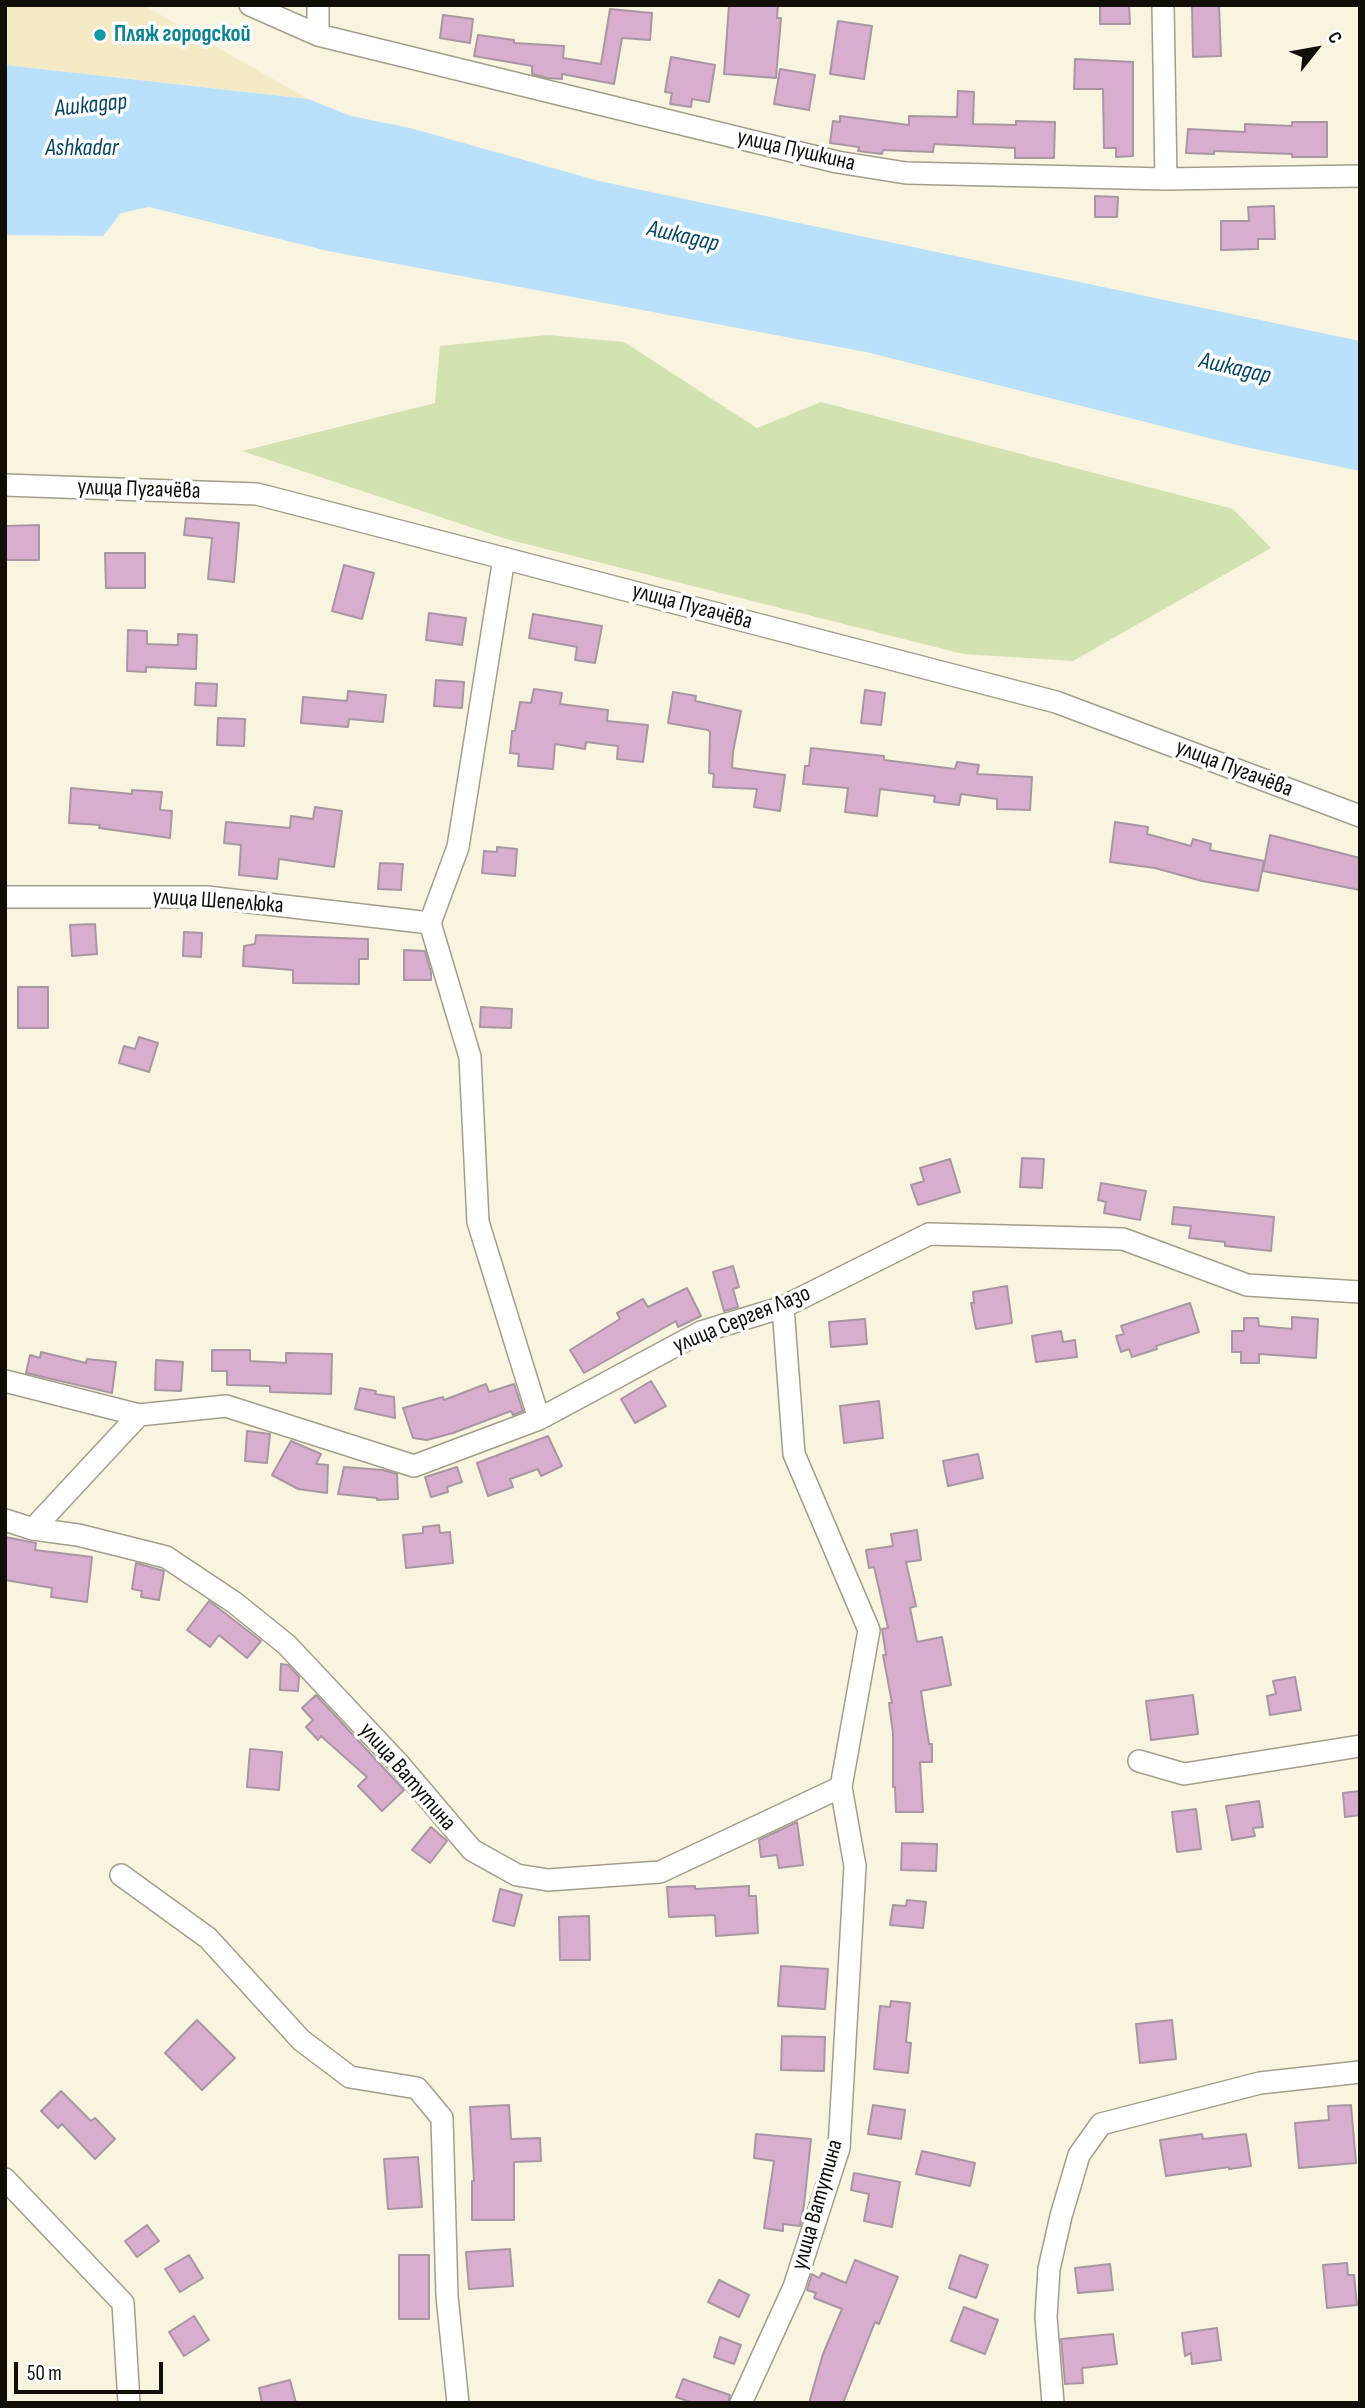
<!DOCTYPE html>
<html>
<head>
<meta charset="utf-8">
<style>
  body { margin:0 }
  #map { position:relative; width:1365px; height:2408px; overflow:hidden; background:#f9f4df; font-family:"Sofia Sans Condensed",sans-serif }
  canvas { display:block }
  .frame { position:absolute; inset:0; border:7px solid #100e07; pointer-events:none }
  .north { position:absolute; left:1281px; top:14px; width:70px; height:70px; -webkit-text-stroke:5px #fff; paint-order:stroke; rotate:59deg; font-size:19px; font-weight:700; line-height:28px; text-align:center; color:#100e07 }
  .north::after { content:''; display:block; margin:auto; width:24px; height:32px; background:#100e07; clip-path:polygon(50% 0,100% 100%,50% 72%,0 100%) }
  .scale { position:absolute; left:14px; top:2362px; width:149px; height:32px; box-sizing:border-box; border:4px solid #100e07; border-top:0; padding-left:9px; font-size:21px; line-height:24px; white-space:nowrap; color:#100e07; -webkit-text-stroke:5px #fff; paint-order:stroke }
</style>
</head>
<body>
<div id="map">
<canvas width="1365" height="2408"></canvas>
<div class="frame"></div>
<div class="north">С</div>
<div class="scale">50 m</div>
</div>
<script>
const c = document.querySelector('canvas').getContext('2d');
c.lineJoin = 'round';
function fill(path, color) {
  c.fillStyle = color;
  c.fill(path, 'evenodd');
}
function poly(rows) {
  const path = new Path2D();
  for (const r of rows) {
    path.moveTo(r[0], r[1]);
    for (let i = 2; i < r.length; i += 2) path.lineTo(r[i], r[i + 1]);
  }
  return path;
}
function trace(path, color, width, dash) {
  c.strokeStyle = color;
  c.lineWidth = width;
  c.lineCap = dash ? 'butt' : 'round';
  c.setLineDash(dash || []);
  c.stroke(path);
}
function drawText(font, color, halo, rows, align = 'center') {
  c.font = font + ' "Sofia Sans Condensed",sans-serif';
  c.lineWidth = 7;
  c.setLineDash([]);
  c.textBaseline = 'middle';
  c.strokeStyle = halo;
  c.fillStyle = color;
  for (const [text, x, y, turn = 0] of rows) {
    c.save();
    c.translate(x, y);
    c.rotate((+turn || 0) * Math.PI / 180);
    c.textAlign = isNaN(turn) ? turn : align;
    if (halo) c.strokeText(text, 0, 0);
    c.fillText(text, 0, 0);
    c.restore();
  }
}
fill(poly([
  [547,335,624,342,757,428,821,402,1233,509,1271,548,1073,661,963,654,506,539,242,451,435,403,440,346]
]), '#d3e2b1');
fill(poly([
  [5,5,143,5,308,99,5,65]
]), '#f4eac5');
fill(poly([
  [5,65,308,99,351,116,410,128,599,181,1360,341,1360,471,1241,446,866,352,328,251,149,207,121,213,103,236,5,235]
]), '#bae1fb');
const building = poly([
  [729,5,778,5,777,18,781,18,776,78,724,74,729,5],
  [1100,5,1129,5,1130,24,1100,24,1100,5],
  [1192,5,1219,5,1221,56,1193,57,1192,5],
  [610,9,652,13,650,40,622,38,614,84,562,74,562,79,547,78,532,74,532,66,474,56,478,35,514,40,514,43,564,46,563,58,601,64,610,9],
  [443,15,473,19,470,43,440,38,443,15],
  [838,21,872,26,864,79,830,74,838,21],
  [671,57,715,65,709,102,692,99,691,107,670,104,672,93,665,92,671,57],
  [1075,59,1133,62,1133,156,1116,157,1116,148,1104,148,1103,89,1074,89,1075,59],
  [780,69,815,75,809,110,774,104,780,69],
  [958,91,974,92,973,124,1016,125,1016,121,1055,122,1054,158,1015,158,1015,148,934,144,933,152,883,150,882,154,858,151,859,147,830,143,833,121,840,122,840,116,909,125,909,116,957,117,958,91],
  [1292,122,1327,122,1327,157,1292,157,1292,154,1214,151,1214,154,1186,153,1188,129,1245,132,1245,124,1292,126,1292,122],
  [1095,196,1118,197,1117,217,1095,217,1095,196],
  [1274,206,1275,239,1258,239,1258,249,1221,250,1221,221,1249,221,1248,207,1274,206],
  [186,518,239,523,234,582,208,579,212,538,184,535,186,518],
  [39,525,39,560,5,560,5,526,39,525],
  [105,553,145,553,145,588,106,588,105,553],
  [344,565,374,573,362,619,332,611,344,565],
  [429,613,466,618,462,645,426,640,429,613],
  [533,614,602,626,595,663,575,660,577,647,529,638,533,614],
  [128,630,147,631,147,644,178,645,178,634,197,635,196,669,146,667,146,672,127,671,128,630],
  [436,680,464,682,462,708,434,706,436,680],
  [196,683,217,684,216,706,195,705,196,683],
  [534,689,562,693,560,704,608,710,607,721,648,725,643,762,617,759,618,746,586,742,585,749,555,744,553,769,518,766,519,754,510,753,512,731,515,731,520,702,531,703,534,689],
  [865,690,885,693,881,725,861,723,865,690],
  [348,691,386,695,383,722,349,719,348,727,301,723,303,697,347,701,348,691],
  [673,692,696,696,695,701,741,711,733,752,732,768,785,775,780,811,754,807,757,789,713,787,714,774,709,773,710,732,708,730,668,723,673,692],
  [218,718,245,719,244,746,217,745,218,718],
  [811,748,884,756,884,760,955,769,957,762,979,765,977,774,1032,777,1030,810,997,809,997,799,961,794,959,805,934,802,935,796,880,789,877,816,845,812,848,788,803,784,805,766,809,766,811,748],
  [71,788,132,794,132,790,162,792,160,810,172,811,170,838,99,828,100,825,69,823,71,788],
  [315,807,342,811,334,867,279,859,277,879,239,875,241,845,224,843,226,822,290,828,291,816,313,819,315,807],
  [1115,822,1148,827,1147,834,1191,846,1193,839,1211,844,1210,850,1264,861,1258,891,1202,881,1155,868,1110,862,1115,822],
  [1270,835,1360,858,1360,890,1263,871,1270,835],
  [497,847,517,849,515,876,482,873,484,851,497,852,497,847],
  [380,863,403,864,401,890,378,889,380,863],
  [95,924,97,954,72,956,70,925,95,924],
  [184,932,202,933,201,957,183,956,184,932],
  [256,935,368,939,368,959,359,959,359,984,293,983,293,970,243,966,244,946,255,944,256,935],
  [404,950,425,951,431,972,431,980,404,980,404,950],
  [18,987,48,987,48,1028,18,1028,18,987],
  [481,1007,512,1009,511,1028,480,1027,481,1007],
  [139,1037,158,1043,149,1072,119,1063,124,1046,135,1049,139,1037],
  [1022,1158,1044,1159,1042,1188,1020,1187,1022,1158],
  [950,1159,960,1192,918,1205,911,1185,924,1181,920,1168,950,1159],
  [1101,1183,1146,1191,1140,1220,1104,1213,1106,1202,1098,1200,1101,1183],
  [1174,1207,1274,1217,1271,1251,1225,1246,1225,1242,1189,1238,1191,1226,1172,1224,1174,1207],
  [733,1266,739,1287,733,1289,738,1307,724,1311,713,1272,733,1266],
  [1007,1286,1012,1323,976,1329,971,1303,974,1303,973,1292,1007,1286],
  [687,1288,701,1316,678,1327,676,1321,584,1373,570,1350,620,1319,617,1313,643,1299,648,1307,687,1288],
  [1190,1303,1199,1332,1156,1346,1157,1349,1132,1357,1129,1349,1121,1352,1116,1336,1124,1334,1121,1326,1190,1303],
  [1292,1317,1318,1319,1316,1358,1259,1354,1259,1363,1241,1363,1241,1352,1232,1352,1232,1331,1244,1331,1244,1318,1258,1318,1259,1326,1292,1329,1292,1317],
  [865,1319,867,1344,831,1347,829,1322,865,1319],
  [1061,1331,1063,1342,1075,1340,1077,1357,1036,1362,1032,1336,1061,1331],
  [212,1350,250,1350,250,1361,286,1363,286,1353,332,1354,331,1394,270,1392,270,1386,227,1385,227,1371,212,1371,212,1350],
  [41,1352,86,1363,87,1359,116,1362,112,1393,26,1373,30,1355,40,1358,41,1352],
  [156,1360,183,1362,181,1391,155,1390,156,1360],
  [651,1381,666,1406,635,1423,621,1399,651,1381],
  [486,1384,489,1392,514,1384,523,1411,513,1415,511,1411,453,1433,427,1440,413,1438,403,1408,443,1397,444,1400,486,1384],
  [360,1388,376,1391,375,1394,394,1397,395,1418,355,1409,360,1388],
  [879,1401,883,1438,844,1443,840,1406,879,1401],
  [247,1431,270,1434,267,1463,245,1461,247,1431],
  [548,1436,562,1466,541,1476,538,1469,510,1479,513,1487,488,1496,477,1463,548,1436],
  [291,1441,321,1454,316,1464,328,1465,327,1493,298,1489,272,1475,291,1441],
  [978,1454,983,1478,948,1486,943,1461,978,1454],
  [344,1467,383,1470,397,1474,398,1499,377,1500,377,1498,338,1494,344,1467],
  [457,1467,462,1482,447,1487,448,1492,431,1497,425,1477,457,1467],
  [439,1525,440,1533,450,1532,453,1563,406,1568,403,1535,423,1533,423,1527,439,1525],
  [917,1530,921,1560,906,1562,916,1606,910,1608,917,1642,942,1637,951,1685,921,1691,929,1744,932,1744,932,1762,920,1762,923,1812,896,1812,895,1787,893,1787,893,1733,889,1703,892,1703,883,1655,886,1655,882,1629,888,1628,874,1567,869,1568,866,1550,893,1546,891,1534,917,1530],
  [5,1537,36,1543,35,1550,92,1557,87,1602,51,1597,52,1588,5,1580,5,1537],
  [136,1563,164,1571,159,1600,141,1597,142,1591,132,1589,136,1563],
  [209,1601,261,1641,247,1658,219,1635,210,1647,187,1630,209,1601],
  [281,1664,288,1665,299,1677,298,1691,280,1690,281,1664],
  [1295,1677,1301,1710,1270,1715,1267,1696,1276,1694,1273,1681,1295,1677],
  [316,1695,404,1790,382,1811,358,1786,367,1777,321,1736,318,1740,306,1727,313,1720,302,1708,316,1695],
  [1193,1695,1198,1734,1151,1740,1146,1701,1193,1695],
  [250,1749,282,1752,279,1790,247,1787,250,1749],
  [1360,1791,1360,1815,1345,1817,1343,1793,1360,1791],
  [1259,1801,1263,1827,1253,1828,1255,1836,1232,1840,1226,1806,1259,1801],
  [1196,1809,1201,1849,1177,1852,1172,1812,1196,1809],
  [797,1822,803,1865,779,1868,777,1855,761,1857,759,1840,797,1822],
  [431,1827,447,1841,430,1863,412,1850,431,1827],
  [902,1843,937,1844,936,1871,901,1870,902,1843],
  [695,1886,695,1889,749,1886,749,1896,756,1896,758,1933,716,1936,715,1915,669,1917,667,1887,695,1886],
  [500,1889,522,1895,514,1926,493,1921,500,1889],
  [907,1900,926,1902,923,1928,890,1925,893,1905,906,1906,907,1900],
  [589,1916,590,1960,560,1960,559,1917,589,1916],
  [781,1966,828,1969,825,2009,778,2006,781,1966],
  [891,2001,910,2003,906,2042,911,2043,908,2073,874,2069,880,2006,890,2007,891,2001],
  [197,2020,235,2058,202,2090,165,2053,197,2020],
  [1172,2020,1176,2059,1140,2063,1136,2024,1172,2020],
  [782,2036,825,2037,824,2071,781,2070,782,2036],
  [61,2091,91,2121,95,2118,115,2139,95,2159,62,2124,58,2128,41,2111,61,2091],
  [509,2105,511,2139,540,2138,541,2161,514,2162,514,2220,472,2220,472,2181,474,2181,470,2107,509,2105],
  [873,2105,905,2110,901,2139,868,2134,873,2105],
  [1351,2105,1356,2163,1299,2168,1295,2123,1329,2120,1328,2106,1351,2105],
  [756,2134,811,2139,804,2205,800,2226,783,2224,783,2231,764,2228,774,2161,754,2158,756,2134],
  [1202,2134,1203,2139,1246,2134,1251,2166,1229,2169,1229,2167,1166,2176,1160,2140,1202,2134],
  [922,2151,975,2163,970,2186,916,2174,922,2151],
  [418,2157,422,2207,388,2209,384,2159,418,2157],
  [854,2173,900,2182,892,2227,864,2221,869,2194,851,2190,854,2173],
  [147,2225,159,2241,137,2257,125,2241,147,2225],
  [510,2249,513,2286,469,2289,466,2252,510,2249],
  [189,2255,203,2278,180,2292,165,2269,189,2255],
  [399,2255,429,2255,429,2319,399,2319,399,2255],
  [960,2255,988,2265,976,2298,949,2288,960,2255],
  [855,2260,898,2277,879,2324,875,2322,843,2403,809,2403,823,2354,842,2309,814,2298,816,2293,807,2290,812,2274,819,2278,822,2273,846,2283,855,2260],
  [1347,2263,1348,2275,1354,2275,1357,2305,1327,2308,1323,2265,1347,2263],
  [1110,2264,1113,2290,1078,2293,1075,2268,1110,2264],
  [719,2280,749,2295,739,2317,708,2302,719,2280],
  [964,2307,998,2320,985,2354,951,2341,964,2307],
  [194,2316,209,2340,184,2356,169,2332,194,2316],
  [1217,2328,1221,2360,1192,2364,1191,2353,1185,2356,1182,2333,1217,2328],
  [1113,2334,1117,2364,1082,2368,1083,2383,1065,2384,1061,2339,1113,2334],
  [720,2337,741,2345,734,2364,714,2357,720,2337],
  [683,2379,730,2395,728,2403,693,2403,676,2397,683,2379],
  [290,2380,296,2403,262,2403,259,2388,290,2380]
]);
fill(building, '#d9adce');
trace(building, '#a896a3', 2);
const street = poly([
  [250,5,318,35,837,162,906,173,1166,179,1360,176],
  [1163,5,1166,179],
  [318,35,318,5],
  [5,485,257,494,1056,702,1360,816],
  [504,558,458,847,430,923,470,1057,478,1222,539,1419],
  [5,897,207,897,430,923],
  [5,1381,139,1415],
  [5,1520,33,1529,78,1535,166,1557,235,1603,287,1645,399,1764,472,1850,517,1875,548,1880,660,1872,841,1787],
  [33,1529,139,1415,226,1406,414,1466,539,1419,701,1332,783,1307,929,1234,1123,1239,1247,1285,1360,1292],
  [1139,1761,1184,1774,1360,1746],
  [121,1875,208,1938,301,2040,350,2077,417,2088,442,2118,447,2296,458,2403],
  [5,2179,123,2303,129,2403],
  [741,2403,794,2287,839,2148,855,1866,841,1787,869,1630,794,1454,783,1307],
  [1053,2403,1046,2317,1049,2269,1061,2216,1079,2155,1101,2124,1260,2083,1360,2072]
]);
trace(street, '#a39e8b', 24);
trace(street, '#fff', 21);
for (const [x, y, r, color] of [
  [100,35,7,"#0f9aa8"]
]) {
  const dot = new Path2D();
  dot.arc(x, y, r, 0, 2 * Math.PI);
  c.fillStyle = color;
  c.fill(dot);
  trace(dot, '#fff', 2.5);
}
drawText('bold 23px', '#0d838f', '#fff', [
  ["Пляж городской",114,35]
], 'left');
drawText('23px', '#100e07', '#fff', [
  ["улица Пушкина",796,151,13],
  ["улица Пугачёва",139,490,2],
  ["улица Пугачёва",692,607,15],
  ["улица Пугачёва",1234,769,21],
  ["улица Шепелюка",218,902,4],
  ["улица Сергея Лазо",742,1320,-22],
  ["улица Ватутина",407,1777,49],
  ["улица Ватутина",818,2205,-74]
]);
drawText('italic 24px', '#064564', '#fff', [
  ["Ашкадар",91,106,-6],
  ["Ashkadar",82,149],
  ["Ашкадар",683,237,13],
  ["Ашкадар",1235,369,13]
]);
</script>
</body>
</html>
